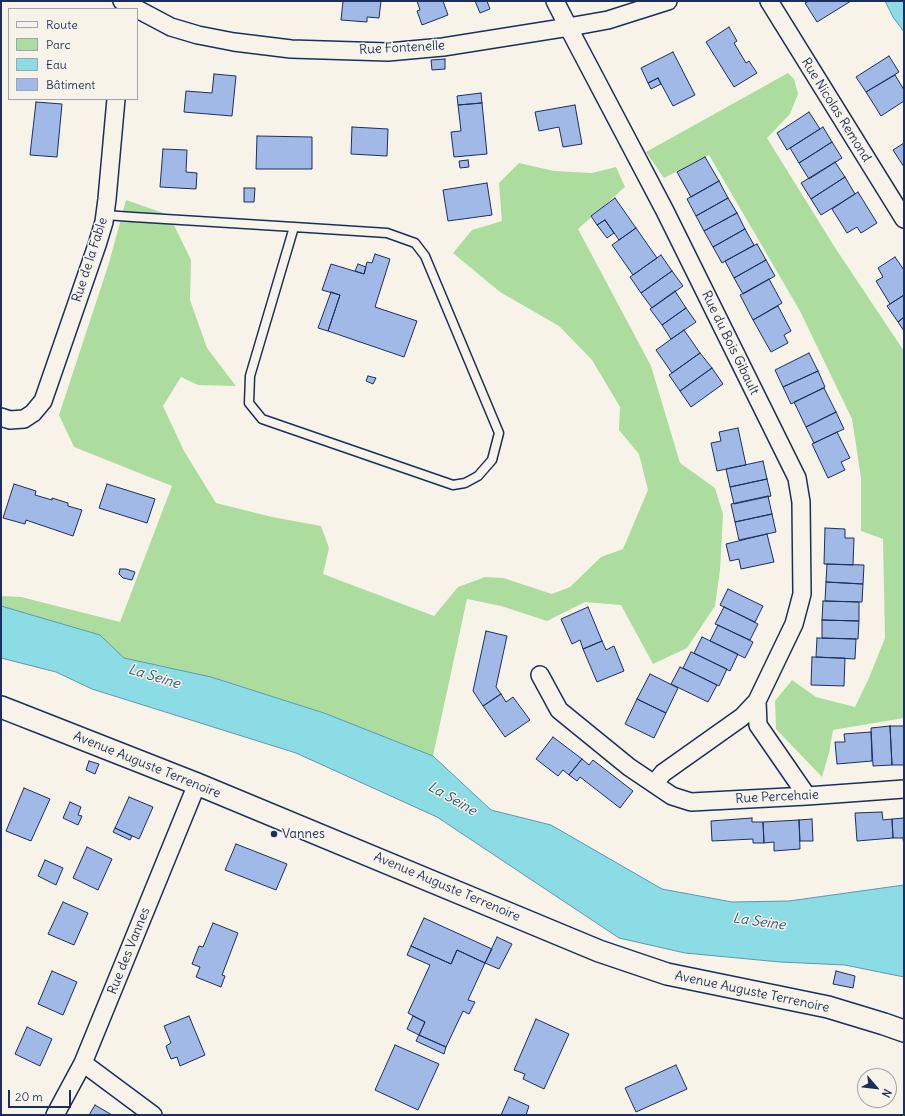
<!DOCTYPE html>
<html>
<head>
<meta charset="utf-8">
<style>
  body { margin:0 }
  #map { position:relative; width:905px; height:1116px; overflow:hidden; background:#f7f3e8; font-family:Delius,sans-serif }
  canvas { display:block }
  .frame { position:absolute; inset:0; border:2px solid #1b2f5e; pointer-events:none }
  .legend { position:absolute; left:8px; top:8px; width:130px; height:92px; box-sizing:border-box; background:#f7f3e8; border:1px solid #9fa5b1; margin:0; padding:5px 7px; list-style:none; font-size:12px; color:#1b2f5e }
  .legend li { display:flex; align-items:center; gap:8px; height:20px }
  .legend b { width:20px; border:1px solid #9fa5b1 }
  .north { position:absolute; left:857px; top:1068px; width:40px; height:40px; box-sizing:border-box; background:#f7f3e8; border:1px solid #9fa5b1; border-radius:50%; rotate:118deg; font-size:11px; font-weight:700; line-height:16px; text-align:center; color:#1b2f5e }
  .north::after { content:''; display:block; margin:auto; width:14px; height:18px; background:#1b2f5e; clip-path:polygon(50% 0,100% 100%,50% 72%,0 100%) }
  .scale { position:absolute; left:8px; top:1090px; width:63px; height:18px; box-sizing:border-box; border:2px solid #1b2f5e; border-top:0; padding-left:5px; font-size:12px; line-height:14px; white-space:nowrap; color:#1b2f5e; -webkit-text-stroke:3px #f7f3e8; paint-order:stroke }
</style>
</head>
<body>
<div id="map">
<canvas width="905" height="1116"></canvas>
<div class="frame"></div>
<ul class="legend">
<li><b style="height:5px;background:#f7f3e8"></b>Route</li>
<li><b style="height:11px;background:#addd9e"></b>Parc</li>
<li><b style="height:11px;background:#8bdce4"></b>Eau</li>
<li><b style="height:11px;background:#a0b9e6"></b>Bâtiment</li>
</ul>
<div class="north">N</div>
<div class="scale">20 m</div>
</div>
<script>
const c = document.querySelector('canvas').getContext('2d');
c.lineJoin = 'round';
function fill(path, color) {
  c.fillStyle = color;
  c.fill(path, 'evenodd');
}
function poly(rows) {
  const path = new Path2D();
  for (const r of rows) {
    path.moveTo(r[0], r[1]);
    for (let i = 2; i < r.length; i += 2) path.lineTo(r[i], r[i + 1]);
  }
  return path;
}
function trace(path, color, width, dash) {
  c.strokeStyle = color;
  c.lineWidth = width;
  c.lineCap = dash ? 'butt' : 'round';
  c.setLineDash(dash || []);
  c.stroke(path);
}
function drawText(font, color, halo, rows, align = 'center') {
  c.font = font + ' Delius,sans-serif';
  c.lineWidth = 3;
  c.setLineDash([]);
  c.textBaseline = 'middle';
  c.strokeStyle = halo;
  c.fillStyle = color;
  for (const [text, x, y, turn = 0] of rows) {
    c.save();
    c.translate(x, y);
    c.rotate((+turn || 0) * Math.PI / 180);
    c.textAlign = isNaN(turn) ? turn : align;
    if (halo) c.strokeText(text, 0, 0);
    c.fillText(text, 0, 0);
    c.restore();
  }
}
fill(poly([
  [788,73,794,79,798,94,790,114,767,138,834,246,904,351,904,718,833,730,829,753,822,777,776,729,775,701,792,680,816,697,855,707,869,678,885,638,883,539,861,531,861,478,852,419,800,311,709,155,664,178,646,152],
  [519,163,554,171,592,173,616,167,625,187,578,229,651,366,680,463,715,488,723,514,720,570,715,606,687,648,653,664,621,605,585,602,547,621,501,606,467,599,433,756,324,713,211,677,123,658,99,635,1,609,1,596,21,597,120,622,172,486,74,447,59,415,109,263,126,200,169,215,191,260,190,300,207,348,236,386,198,385,181,377,163,406,184,451,216,503,272,517,321,526,329,548,323,574,434,616,458,587,485,577,503,578,552,594,570,587,601,557,623,549,648,490,639,454,619,430,620,407,592,360,559,326,500,292,453,253,472,230,502,221,499,183]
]), '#addd9e');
const water = poly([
  [885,1,904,1,904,32,893,17,885,1],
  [1,606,100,635,124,658,211,677,324,713,433,756,491,810,551,825,662,889,732,902,789,901,904,885,904,977,845,965,780,962,685,953,619,938,437,817,296,753,92,689,56,672,1,658,1,606]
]);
fill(water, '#8bdce4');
trace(water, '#5e97ae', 1);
const building = poly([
  [343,1,381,1,379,18,367,17,367,22,341,20,343,1],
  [417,1,443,1,448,15,422,25,417,11,420,10,417,1],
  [475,1,487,1,490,9,480,13,475,1],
  [809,1,851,1,817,22,805,3,809,1],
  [729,27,737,41,734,43,746,63,749,61,757,73,734,87,706,42,729,27],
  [673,52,695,95,673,106,658,78,648,83,641,68,673,52],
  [889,56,899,72,866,92,856,77,889,56],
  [445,59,445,69,432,70,431,60,445,59],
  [214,74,236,76,232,116,184,112,186,91,212,93,214,74],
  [895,75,904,90,904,101,881,116,866,92,895,75],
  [658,78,661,84,651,89,648,83,658,78],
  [481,93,482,103,458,105,457,96,481,93],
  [36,102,62,104,57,157,30,155,36,102],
  [482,103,487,154,454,157,451,132,461,131,458,105,482,103],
  [575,105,582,144,563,147,559,127,539,131,535,112,575,105],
  [809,112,820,129,787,150,777,133,809,112],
  [352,127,388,129,387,156,351,154,352,127],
  [823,127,832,142,799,163,790,148,823,127],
  [257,136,312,137,312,169,256,169,257,136],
  [832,142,842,158,809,179,799,163,832,142],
  [904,143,904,167,893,150,904,143],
  [163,149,187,150,186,172,197,173,196,189,160,187,163,149],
  [705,157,719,181,691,197,677,172,705,157],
  [468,160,469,167,460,168,459,161,468,160],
  [835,162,845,177,811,199,801,183,835,162],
  [845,177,855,194,821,215,811,199,845,177],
  [719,181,728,198,696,216,687,199,719,181],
  [487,183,492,215,448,221,443,190,487,183],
  [244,188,255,188,254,202,244,202,244,188],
  [858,192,877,223,861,233,857,227,847,233,832,209,858,192],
  [615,198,636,228,619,240,605,220,597,225,591,216,615,198],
  [728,198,737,213,704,231,696,216,728,198],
  [737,213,745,229,713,247,704,231,737,213],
  [605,220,614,233,607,238,597,225,605,220],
  [636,228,657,258,633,275,612,245,636,228],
  [745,229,754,245,722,263,713,247,745,229],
  [757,244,766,260,734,278,725,261,757,244],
  [375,254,390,259,375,307,417,321,404,357,328,331,340,295,322,290,331,264,364,274,367,262,372,263,375,254],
  [661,255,672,271,641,293,630,277,661,255],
  [895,257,904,270,904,295,890,304,876,281,883,277,878,268,895,257],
  [766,260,775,276,743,294,734,278,766,260],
  [358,264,366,267,364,274,355,271,358,264],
  [672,271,683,286,652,308,641,293,672,271],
  [769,279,782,303,753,320,740,295,769,279],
  [675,291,686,308,662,325,650,309,675,291],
  [331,292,340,295,328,331,318,328,331,292],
  [904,295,904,317,898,322,887,306,904,295],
  [778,306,791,331,784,335,788,343,771,352,753,320,778,306],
  [686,308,696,322,671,339,662,325,686,308],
  [904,317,904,331,898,322,904,317],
  [684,330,700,353,672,373,656,350,684,330],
  [700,353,712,368,680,391,669,375,700,353],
  [809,353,818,371,783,387,775,370,809,353],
  [712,368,723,384,691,407,680,391,712,368],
  [818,371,825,387,791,404,783,387,818,371],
  [368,376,376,378,373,384,366,381,368,376],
  [824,388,836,412,806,427,794,402,824,388],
  [836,412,844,429,814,443,806,427,836,412],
  [738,428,746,465,717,471,711,443,721,441,719,432,738,428],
  [837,432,850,458,841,462,845,470,828,478,812,444,837,432],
  [763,461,767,479,730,487,726,469,763,461],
  [767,479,771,496,734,504,730,487,767,479],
  [14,484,36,491,35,495,52,500,52,498,68,503,68,506,82,510,73,536,26,520,25,524,3,518,14,484],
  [107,484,155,499,147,523,99,508,107,484],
  [768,496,772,514,735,522,731,504,768,496],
  [772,514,776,532,739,540,735,522,772,514],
  [825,528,845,529,845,538,854,538,853,565,824,564,825,528],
  [767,534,774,562,741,569,739,559,730,561,726,544,767,534],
  [827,564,864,565,863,584,826,582,827,564],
  [120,569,126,569,135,572,132,580,123,578,119,574,120,569],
  [826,582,863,584,862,602,825,601,826,582],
  [728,589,763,606,755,622,720,605,728,589],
  [823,601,859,602,859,621,822,620,823,601],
  [588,607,602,641,583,649,580,640,572,644,561,619,588,607],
  [724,607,758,624,750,640,715,624,724,607],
  [822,620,859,621,858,639,822,638,822,620],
  [718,625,753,642,745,658,710,641,718,625],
  [486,631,507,636,496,687,501,694,483,706,473,691,486,631],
  [702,637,738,654,730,671,694,653,702,637],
  [817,638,856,639,855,659,816,657,817,638],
  [602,641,606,650,614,646,624,671,597,682,583,649,602,641],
  [691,652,727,669,719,686,683,668,691,652],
  [812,657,845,658,844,686,811,685,812,657],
  [680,667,717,685,708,702,671,684,680,667],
  [650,674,678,688,666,713,637,699,650,674],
  [501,694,506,702,513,697,530,720,505,737,483,706,501,694],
  [637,699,666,713,654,738,625,724,637,699],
  [890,726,904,726,904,765,892,765,890,726],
  [890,726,892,765,873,766,871,728,890,726],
  [871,732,872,761,837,764,835,742,845,742,844,734,871,732],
  [553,737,582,759,569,775,563,770,558,776,536,759,553,737],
  [582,759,589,765,593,760,633,791,620,808,580,777,577,781,569,775,582,759],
  [89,761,99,764,95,774,86,770,89,761],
  [24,788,50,799,31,841,6,831,24,788],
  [129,797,153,807,139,839,115,828,129,797],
  [70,802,81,807,78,815,82,816,78,825,63,818,70,802],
  [882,812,883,820,892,819,893,838,857,841,855,813,882,812],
  [752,818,752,822,763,822,764,843,753,843,753,839,712,841,711,821,752,818],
  [904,818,904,847,903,838,893,838,892,819,904,818],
  [812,819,813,841,800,841,799,820,812,819],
  [799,820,800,849,774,851,774,842,764,843,763,822,799,820],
  [115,828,132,836,130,840,113,832,115,828],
  [236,844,287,864,276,890,225,870,236,844],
  [87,847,112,859,98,890,73,878,87,847],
  [45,860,63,868,56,885,38,876,45,860],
  [63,902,88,913,74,945,48,934,63,902],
  [424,918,492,949,485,963,457,950,451,964,411,946,424,918],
  [213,923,238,933,222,975,225,976,221,987,196,977,200,967,192,964,199,946,203,947,213,923],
  [497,937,512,944,499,969,485,963,497,937],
  [411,946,451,964,457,950,485,963,468,1000,475,1002,469,1014,463,1011,446,1047,419,1035,425,1022,408,1013,430,965,407,955,411,946],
  [52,971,77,982,63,1015,38,1004,52,971],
  [836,971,855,976,853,988,833,984,836,971],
  [189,1016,205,1055,180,1066,177,1057,171,1059,168,1052,166,1046,171,1043,164,1026,189,1016],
  [413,1016,425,1022,419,1035,407,1029,413,1016],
  [536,1019,569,1034,544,1089,523,1079,525,1074,514,1070,536,1019],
  [27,1027,52,1039,40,1066,15,1054,27,1027],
  [419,1035,446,1047,444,1054,416,1041,419,1035],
  [395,1045,439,1064,418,1110,375,1090,395,1045],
  [676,1065,687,1089,636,1112,625,1088,676,1065],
  [509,1097,529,1106,526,1115,501,1115,509,1097],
  [95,1105,112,1115,89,1115,95,1105]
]);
fill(building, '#a0b9e6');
trace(building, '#1b2f5e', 1);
const service = poly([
  [105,215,133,217,294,227,387,233,415,243,425,256,499,433,492,460,478,476,465,483,453,485,262,419,249,403,250,376,294,227]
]);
const minor = poly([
  [122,1,136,9],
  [555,1,575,40,665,211,797,478,801,502,802,594,794,624,757,701,742,717,663,773,654,784],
  [769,1,904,219],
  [137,9,171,27,198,35,234,42,291,49,388,52,443,47,569,27,608,20,668,1],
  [1,417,10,420,24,419,33,413,43,401,97,245,104,222,107,199,116,99],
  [540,675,559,710,629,767,672,796,691,802,807,796,904,789],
  [757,701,758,725,807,796],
  [83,1063,153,1115],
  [55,1115,83,1063,197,784]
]);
const tertiary = poly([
  [1,707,52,727,197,784,599,951,667,974,828,1007,884,1024,904,1031]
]);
trace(service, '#1b2f5e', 11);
trace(minor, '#1b2f5e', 20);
trace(tertiary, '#1b2f5e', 24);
trace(service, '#f7f3e8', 8);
trace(minor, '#f7f3e8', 17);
trace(tertiary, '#f7f3e8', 21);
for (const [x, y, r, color] of [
  [274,834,4,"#1b2f5e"]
]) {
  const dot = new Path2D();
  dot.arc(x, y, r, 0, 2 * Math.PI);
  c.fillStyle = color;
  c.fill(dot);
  trace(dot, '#f7f3e8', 1.5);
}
drawText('13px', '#1b2f5e', '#f7f3e8', [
  ["Rue Fontenelle",402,48,-3],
  ["Rue Nicolas Remond",836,110,58],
  ["Rue de la Fable",90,260,-72],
  ["Rue du Bois Gibault",730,343,64],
  ["Avenue Auguste Terrenoire",147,765,22],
  ["Rue Percehaie",777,797,-3],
  ["Avenue Auguste Terrenoire",447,887,23],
  ["Rue des Vannes",129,951,-68],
  ["Avenue Auguste Terrenoire",752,992,12]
]);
drawText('13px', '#1b2f5e', '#f7f3e8', [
  ["Vannes",282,834]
], 'left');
drawText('italic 14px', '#315279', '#f7f3e8', [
  ["La Seine",154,677,17],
  ["La Seine",452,799,30],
  ["La Seine",759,922,8]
]);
</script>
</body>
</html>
